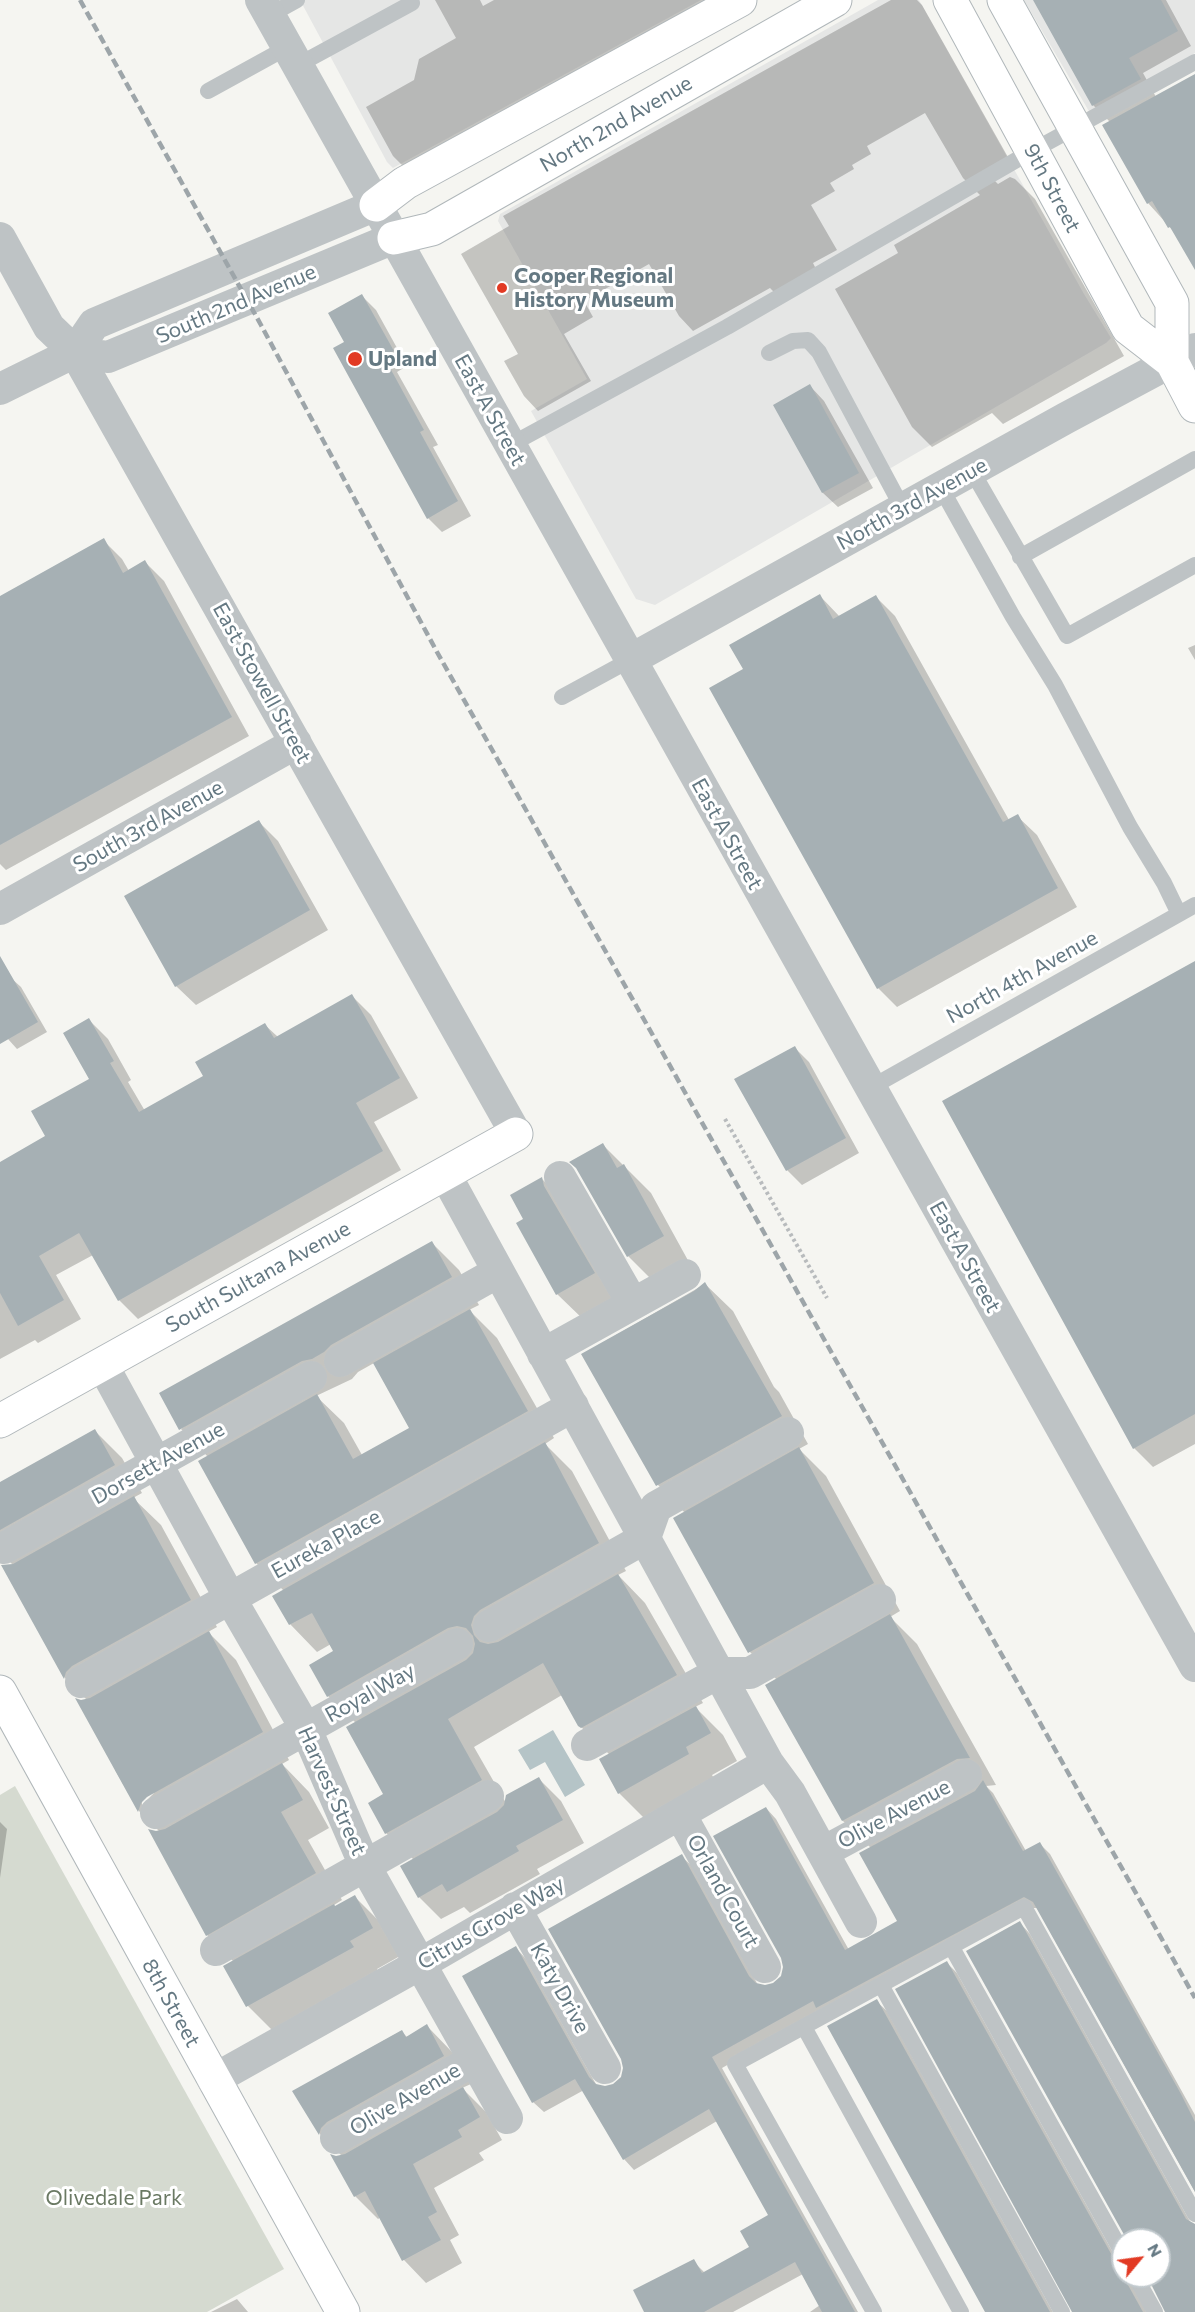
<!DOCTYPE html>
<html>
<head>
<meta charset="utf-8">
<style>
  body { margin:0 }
  #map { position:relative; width:1195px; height:2312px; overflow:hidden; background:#f5f5f1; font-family:Commissioner,sans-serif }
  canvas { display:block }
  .north { position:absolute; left:1111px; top:2228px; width:60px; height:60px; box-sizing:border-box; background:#fff; border:2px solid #c1c9cd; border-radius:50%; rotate:61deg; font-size:16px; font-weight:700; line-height:24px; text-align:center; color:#647882 }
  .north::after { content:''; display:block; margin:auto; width:21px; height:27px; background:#e23a24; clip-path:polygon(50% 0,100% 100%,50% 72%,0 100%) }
</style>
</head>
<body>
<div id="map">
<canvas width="1195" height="2312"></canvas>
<div class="north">N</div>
</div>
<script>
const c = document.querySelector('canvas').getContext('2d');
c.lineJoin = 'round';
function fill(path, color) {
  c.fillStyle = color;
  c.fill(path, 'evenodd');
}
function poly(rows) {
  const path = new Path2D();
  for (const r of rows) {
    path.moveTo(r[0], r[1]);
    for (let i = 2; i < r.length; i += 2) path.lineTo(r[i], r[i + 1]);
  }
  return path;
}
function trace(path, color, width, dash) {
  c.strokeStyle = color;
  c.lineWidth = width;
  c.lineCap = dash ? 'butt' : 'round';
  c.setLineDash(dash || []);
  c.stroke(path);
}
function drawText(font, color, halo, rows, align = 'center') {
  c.font = font + ' Commissioner,sans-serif';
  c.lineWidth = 6;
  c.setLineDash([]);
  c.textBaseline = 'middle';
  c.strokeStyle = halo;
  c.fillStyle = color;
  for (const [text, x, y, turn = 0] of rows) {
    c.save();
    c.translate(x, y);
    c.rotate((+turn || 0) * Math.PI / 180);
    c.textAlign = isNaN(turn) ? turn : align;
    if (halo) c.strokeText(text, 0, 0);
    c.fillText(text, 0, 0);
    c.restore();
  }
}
fill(poly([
  [300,0,701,0,393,168,387,162],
  [878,0,919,0,1084,294,1111,338,1106,343,655,605,636,599,531,411,587,379,498,221,500,214],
  [1024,0,1195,0,1195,53,1090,113]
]), '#e5e6e5');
fill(poly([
  [15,1786,284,2269,207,2312,0,2312,0,1795]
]), '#d5dad0');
fill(poly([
  [553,1730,585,1785,565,1797,545,1762,530,1770,518,1750]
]), '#b5c4c7');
fill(poly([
  [435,0,480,0,483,6,494,0,714,0,408,171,393,156,366,107,414,80,419,59,456,38],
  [891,0,917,0,922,5,1013,166,992,178,998,184,1010,177,1015,179,1035,199,1124,356,1003,424,992,413,932,447,912,427,835,289,898,253,894,245,980,195,963,178,925,113,867,146,871,154,852,165,854,169,830,183,835,191,811,205,837,250,813,263,820,277,781,299,770,288,693,331,679,316,649,264,584,301,593,317,564,334,591,381,538,411,524,396,504,361,518,354,461,254,509,226,503,216],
  [1035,0,1166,0,1191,46,1143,73,1156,97,1195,76,1195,267,1176,234,1148,203,1110,122,1093,105],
  [362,296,376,310,407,366,397,372,438,445,433,447,471,516,442,532,428,518],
  [810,386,824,401,873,488,838,507,823,493,775,406],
  [103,540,122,559,129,571,145,562,164,581,249,736,6,870,0,864,0,598],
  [820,596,840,617,876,597,895,616,1009,820,1017,816,1037,835,1077,907,897,1007,878,988,745,670],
  [1195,645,1195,660,1188,648],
  [259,822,278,841,328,930,196,1005,176,986],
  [1195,963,1195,1444,1153,1467,1134,1448],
  [11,978,21,987,47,1032,17,1049,8,1039,0,1026,0,984],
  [352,996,371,1015,418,1098,374,1122,401,1170,138,1319,119,1300,93,1255,56,1275,81,1319,38,1343,35,1340,0,1359,0,1163,47,1137,91,1080,89,1020,108,1039,131,1080,128,1082,145,1111,205,1076,265,1025,278,1037],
  [794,1047,809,1062,859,1153,802,1185,787,1170,736,1080],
  [603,1145,651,1193,690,1264,655,1283,628,1256,577,1167],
  [542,1179,569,1206,621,1301,585,1321,557,1294,525,1220],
  [432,1243,459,1270,479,1305,469,1310,497,1338,554,1438,545,1444,572,1471,626,1571,618,1575,645,1603,703,1703,695,1707,723,1735,737,1761,712,1775,716,1782,646,1820,619,1793,610,1755,579,1725,562,1695,474,1747,506,1803,539,1779,561,1801,584,1843,537,1869,540,1874,470,1913,464,1907,441,1919,419,1897,414,1860,386,1833,385,1795,356,1723,328,1696,335,1651,331,1644,317,1652,290,1624,284,1591,256,1563,208,1457,181,1429],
  [374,1363,411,1428,362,1455,344,1423,316,1396,352,1379,358,1372],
  [705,1284,733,1311,774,1387,779,1392,808,1444,799,1449,826,1476,900,1611,890,1617,917,1644,996,1785,986,1786,993,1793,1026,1851,1040,1844,1050,1854,1195,2115,1195,2192,1037,1908,1030,1908,822,2012,722,2068,858,2312,810,2312,820,2305,803,2274,733,2312,647,2312,693,2261,705,2273,751,2248,770,2216,717,2121,634,2170,624,2159,584,2090,544,2112,533,2102,516,1948,526,1959,597,2086,605,2087,614,2085,622,2077,681,1856,692,1866,758,1985,765,1986,774,1984,782,1976,784,1967,766,1808,776,1819,849,1950,899,1922,871,1848,843,1821,767,1686,777,1680,750,1652,675,1518,685,1513,658,1485,583,1354],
  [95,1431,122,1458,142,1493,133,1498,161,1525,217,1627,208,1632,236,1660,289,1760,282,1764,309,1792,329,1828,308,1840,342,1900,334,1905,335,1908,355,1897,382,1924,400,1956,377,1969,380,1975,275,2033,248,2006,234,1962,207,1935,160,1832,139,1811,115,1770,117,1769,87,1700,65,1678,3,1566,13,1565,0,1552,0,1484],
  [152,1791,154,1793,142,1805,142,1801],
  [0,1822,7,1829,0,1878],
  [1020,1923,1030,1934,1192,2225,1195,2225,1195,2312,1167,2312,1148,2276,1159,2276,1159,2240,1129,2240],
  [947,1963,957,1973,1120,2265,1123,2265,1123,2276,1145,2276,1140,2277,1146,2312,1074,2312],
  [876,2001,887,2011,1053,2312,987,2312],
  [427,2026,454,2054,471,2084,462,2088,486,2112,502,2140,479,2153,484,2160,434,2188,459,2235,450,2240,462,2263,426,2283,404,2260,381,2217,378,2219,355,2196,342,2156,320,2134,294,2091,401,2031,407,2037],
  [237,2299,248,2312,211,2312]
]), '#0003');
fill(poly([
  [1033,0,1161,0,1178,31,1129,58,1141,79,1092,106],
  [1195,74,1195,270,1170,227,1168,228,1152,201,1147,204,1102,125],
  [362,294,394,351,384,357,424,430,420,432,458,501,427,519,333,348,344,342,328,313],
  [810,384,859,473,822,493,773,405],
  [104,538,123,573,145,560,232,717,0,845,0,596],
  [820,594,833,619,876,595,1003,822,1018,814,1058,888,877,989,709,688,743,669,729,645],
  [259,820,310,910,175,987,124,896],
  [0,956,38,1022,0,1044],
  [1195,961,1195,1414,1133,1449,942,1101],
  [352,994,400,1078,356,1103,383,1151,118,1301,79,1233,39,1256,64,1300,18,1326,0,1293,0,1162,45,1136,31,1111,89,1079,63,1033,89,1018,114,1061,110,1063,139,1112,203,1076,195,1062,265,1023,274,1038],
  [795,1046,846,1138,786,1171,734,1079],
  [603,1143,617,1168,624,1164,664,1236,627,1257,576,1168,569,1162],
  [542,1177,544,1186,595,1273,556,1295,516,1223,523,1219,510,1195],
  [432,1241,452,1277,331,1345,324,1352,312,1359,302,1361,179,1430,159,1393],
  [705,1282,782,1416,656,1486,581,1354,694,1291],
  [470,1309,528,1411,255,1564,198,1461,317,1394,353,1459,409,1428,373,1363],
  [95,1429,115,1465,0,1530,0,1482],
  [545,1442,599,1543,480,1610,474,1616,471,1625,474,1635,480,1642,488,1644,498,1642,618,1574,677,1675,581,1728,578,1726,543,1663,448,1719,482,1780,385,1834,368,1803,383,1794,346,1727,466,1660,473,1653,475,1644,473,1636,466,1628,457,1626,448,1628,327,1697,309,1665,333,1651,312,1613,289,1625,272,1596],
  [799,1447,874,1583,748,1653,673,1518],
  [134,1496,191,1600,72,1666,66,1672,64,1679,1,1565,13,1564],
  [890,1614,970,1758,957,1759,842,1821,765,1685],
  [209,1631,263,1732,147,1797,141,1803,138,1812,75,1698,81,1700,90,1698],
  [696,1706,711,1733,686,1747,689,1754,618,1794,599,1759],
  [282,1763,303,1800,281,1812,316,1873,206,1936,148,1829,156,1831,165,1829],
  [539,1777,563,1820,516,1846,519,1851,447,1892,442,1884,418,1898,400,1866,497,1812,504,1805,506,1795],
  [983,1780,1023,1851,1040,1842,1181,2094,1195,2122,1195,2192,1033,1902,1024,1897,816,2008,813,2001,712,2057,855,2312,822,2312,795,2262,704,2312,644,2312,633,2290,694,2259,702,2273,749,2247,740,2231,768,2215,709,2109,623,2160,575,2079,532,2103,462,1976,516,1946,589,2077,596,2084,605,2086,613,2084,621,2077,623,2068,621,2059,548,1929,682,1854,749,1976,756,1983,765,1985,773,1983,781,1976,783,1967,781,1958,713,1836,766,1807,845,1950,897,1921,859,1853,975,1791],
  [355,1895,373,1928,350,1941,354,1947,246,2007,223,1966,334,1904,335,1906],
  [1020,1921,1186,2219,1195,2224,1195,2312,1165,2312,1147,2276,1159,2276,1159,2240,1127,2240,966,1951],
  [947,1961,1114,2259,1123,2264,1123,2276,1143,2312,1072,2312,895,1989],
  [877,1999,1050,2312,985,2312,827,2026],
  [427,2024,444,2056,327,2122,321,2128,319,2135,292,2091,402,2030,406,2037],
  [463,2087,480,2117,458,2130,462,2137,413,2164,437,2212,428,2217,441,2240,402,2261,365,2191,354,2197,330,2154,336,2156,345,2154]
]), '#a6b0b4');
const secondary = poly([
  [950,0,1128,328,1172,362,1195,406],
  [1004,0,1172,303,1172,362],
  [376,205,405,183,740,0],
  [394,238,432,229,835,0],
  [0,1421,516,1134],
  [0,1692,343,2312]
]);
trace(secondary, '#b0b7ba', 35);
trace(poly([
  [725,1119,827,1298]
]), '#b8bbbd', 4, [3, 3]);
trace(poly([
  [270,15,297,0],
  [298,65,412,3],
  [208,91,288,47],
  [769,353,793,341,808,340,819,352,903,509],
  [510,445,727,327,1032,151,1195,62],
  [972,471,1067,636,1195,565],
  [941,488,1013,617,1055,685,1130,827,1164,883,1179,914],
  [1020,557,1195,459],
  [562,697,630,660],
  [870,1088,1195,905],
  [951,1946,1123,2254],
  [881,1985,1062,2312],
  [804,2027,961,2312],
  [1135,2276,1155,2312],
  [874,2312,735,2064,1024,1907,1195,2214]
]), '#bec3c5', 16);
trace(poly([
  [261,0,1195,1666],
  [0,238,49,327,75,352,516,1134],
  [75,352,108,357,394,238],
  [0,389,75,352,94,324,376,205],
  [630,660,1066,418,1195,349],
  [0,909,296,743],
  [445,1174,768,1763,790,1793,861,1922],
  [560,1177,633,1304],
  [543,1354,685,1275],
  [340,1361,498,1272],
  [102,1364,230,1598,306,1729,365,1866,507,2118],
  [4,1548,311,1377],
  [489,1626,645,1538,656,1507,788,1433],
  [81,1682,573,1406],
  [587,1745,718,1673,750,1673,880,1600],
  [156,1813,457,1644],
  [680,1814,765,1967],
  [823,1852,966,1775],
  [515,1908,605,2068],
  [216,1950,488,1796],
  [213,2080,420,1964,768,1763],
  [336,2138,474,2060]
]), '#bec3c5', 32);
trace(secondary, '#fff', 33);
trace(poly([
  [80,0,261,325,437,652,1195,1998]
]), '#9da5a9', 4.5, [9, 4.5]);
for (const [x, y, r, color] of [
  [502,288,6,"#e23a24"],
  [355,359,8,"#e23a24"]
]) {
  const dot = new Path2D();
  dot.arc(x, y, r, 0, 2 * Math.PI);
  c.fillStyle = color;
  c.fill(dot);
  trace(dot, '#fff', 2);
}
drawText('21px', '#647882', '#fff', [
  ["North 2nd Avenue",616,124,-30],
  ["9th Street",1052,188,62],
  ["South 2nd Avenue",236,304,-23],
  ["East A Street",490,410,61],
  ["North 3rd Avenue",912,504,-29],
  ["East Stowell Street",262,683,61],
  ["South 3rd Avenue",148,826,-29],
  ["East A Street",727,834,61],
  ["North 4th Avenue",1022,977,-29],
  ["East A Street",965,1257,61],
  ["South Sultana Avenue",258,1277,-29],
  ["Dorsett Avenue",158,1463,-29],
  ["Eureka Place",326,1544,-29],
  ["Royal Way",370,1693,-29],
  ["Harvest Street",332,1791,66],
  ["Olive Avenue",894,1814,-28],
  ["Orland Court",723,1891,61],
  ["Citrus Grove Way",491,1923,-30],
  ["Katy Drive",560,1988,61],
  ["8th Street",171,2003,61],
  ["Olive Avenue",405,2099,-30]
]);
drawText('bold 21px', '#647882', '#fff', [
  ["Cooper Regional",514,276],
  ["History Museum",514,300],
  ["Upland",368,359]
], 'left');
drawText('21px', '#6a7963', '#fff', [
  ["Olivedale Park",114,2198]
]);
</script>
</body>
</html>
